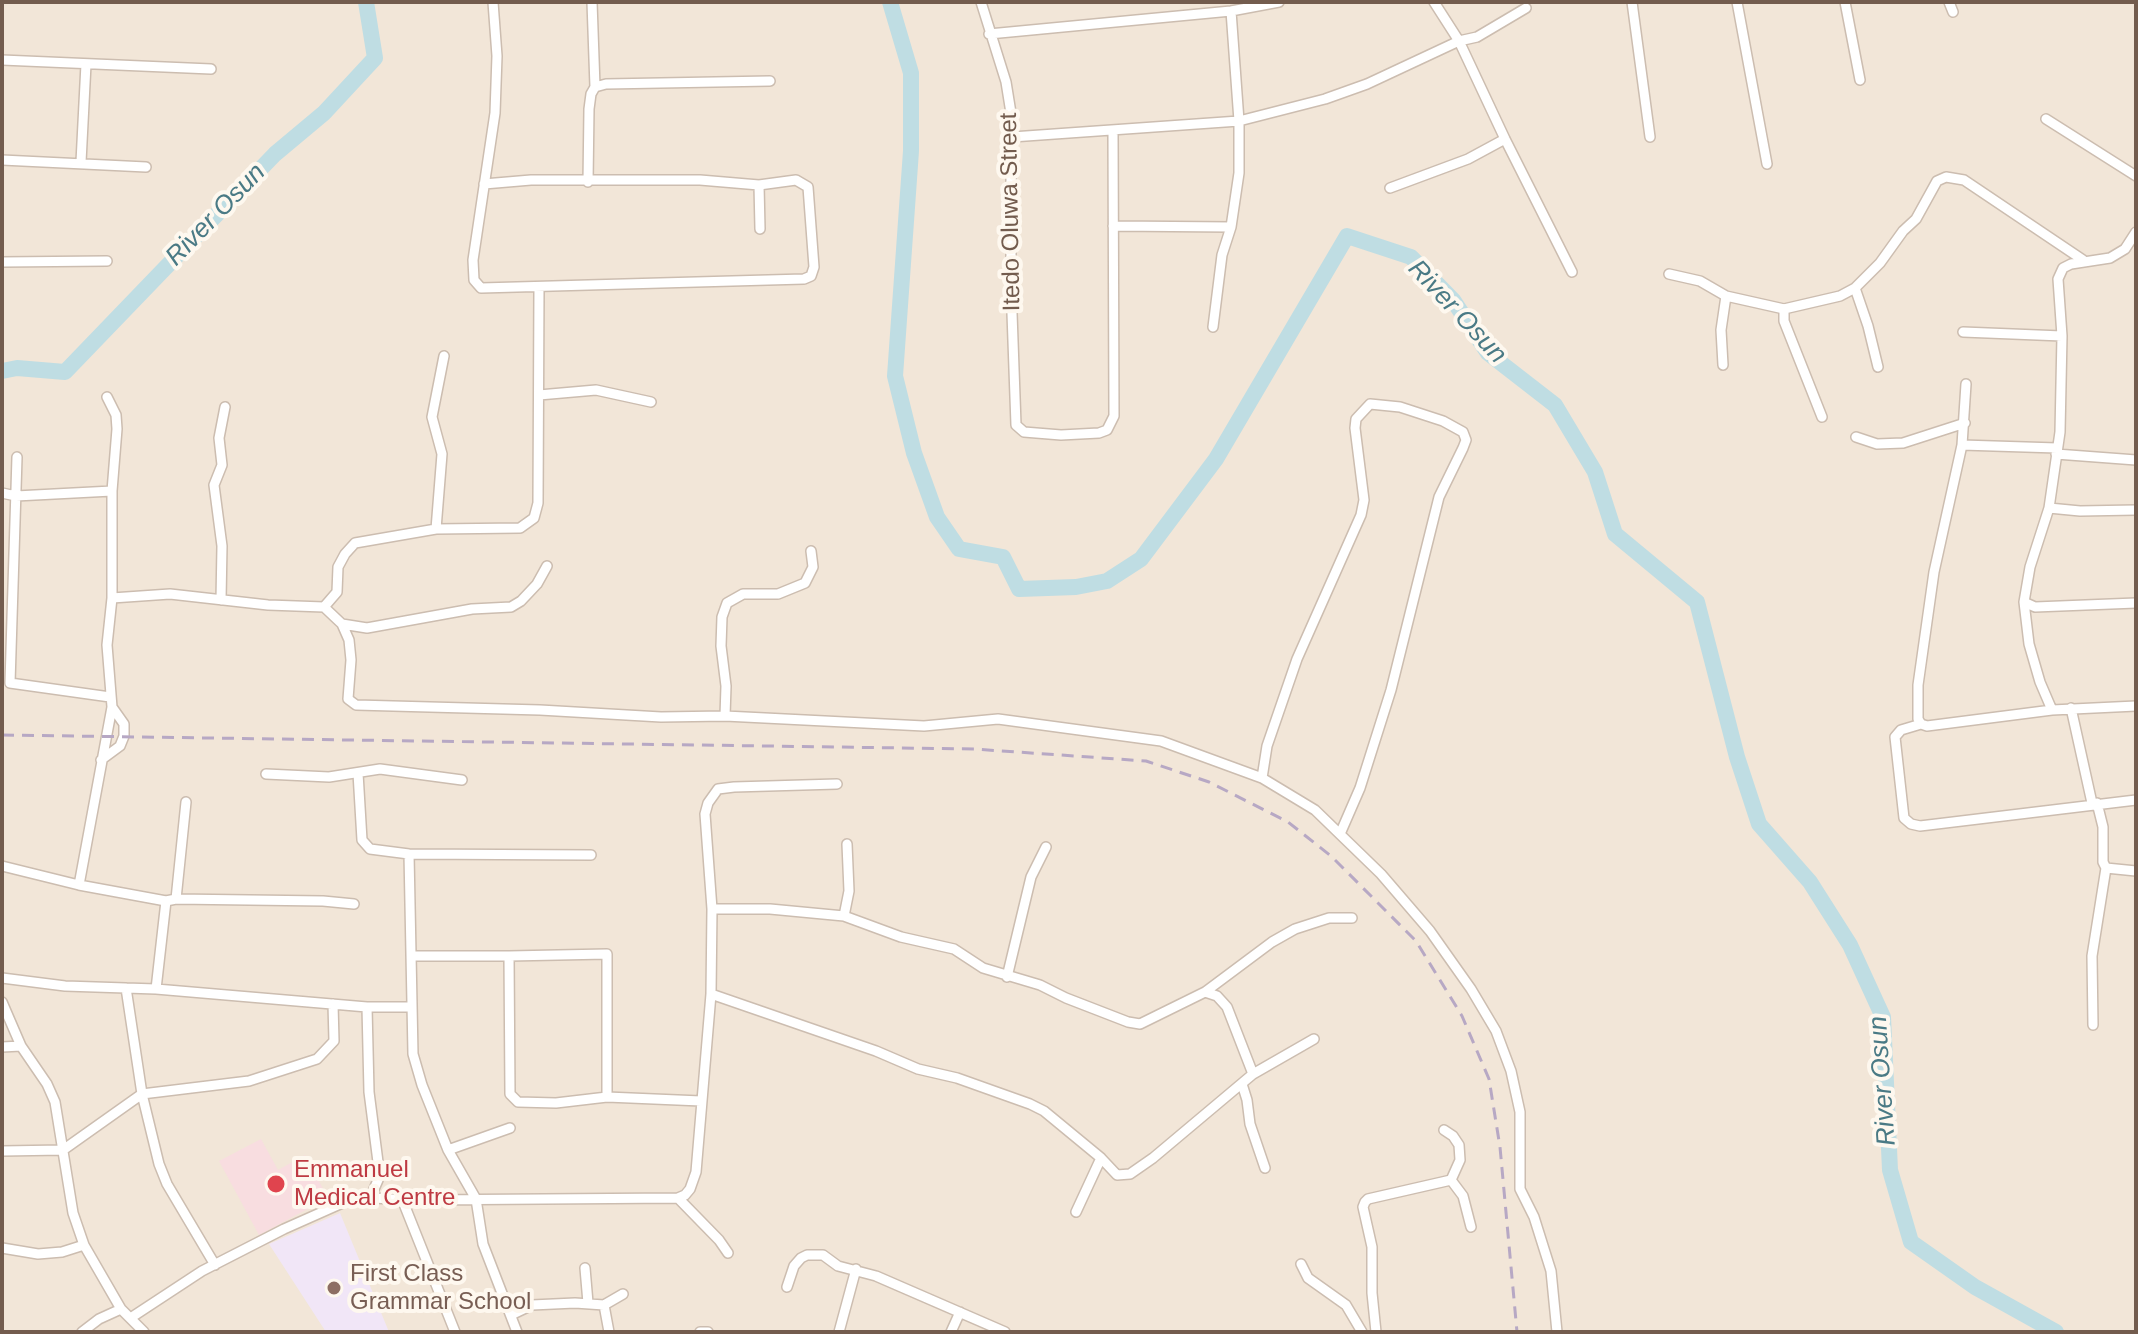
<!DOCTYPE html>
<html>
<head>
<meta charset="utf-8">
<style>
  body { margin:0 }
  #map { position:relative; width:2138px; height:1334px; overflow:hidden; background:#fbf4e9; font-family:Arial,sans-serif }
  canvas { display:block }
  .frame { position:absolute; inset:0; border:4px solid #735c4e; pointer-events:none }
</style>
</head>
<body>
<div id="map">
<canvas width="2138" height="1334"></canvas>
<div class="frame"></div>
</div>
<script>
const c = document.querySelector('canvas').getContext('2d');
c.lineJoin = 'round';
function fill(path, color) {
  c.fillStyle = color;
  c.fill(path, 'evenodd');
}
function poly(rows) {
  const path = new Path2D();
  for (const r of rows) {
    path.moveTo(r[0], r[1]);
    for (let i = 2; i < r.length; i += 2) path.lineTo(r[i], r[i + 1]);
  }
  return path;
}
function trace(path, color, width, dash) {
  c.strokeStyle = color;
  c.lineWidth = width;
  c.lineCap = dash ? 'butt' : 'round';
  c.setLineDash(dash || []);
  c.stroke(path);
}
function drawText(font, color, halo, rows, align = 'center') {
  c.font = font + ' Arial,sans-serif';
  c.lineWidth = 8;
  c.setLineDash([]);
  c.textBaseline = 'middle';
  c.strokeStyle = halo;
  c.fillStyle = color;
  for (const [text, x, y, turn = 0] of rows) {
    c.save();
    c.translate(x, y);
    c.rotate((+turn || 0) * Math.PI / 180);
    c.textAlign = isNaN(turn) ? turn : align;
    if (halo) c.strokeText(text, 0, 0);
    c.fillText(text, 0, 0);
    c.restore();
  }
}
fill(poly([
  [2,2,2136,2,2136,1332,2,1332]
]), '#f2e6d8');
fill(poly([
  [340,1213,389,1332,326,1332,269,1244]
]), '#f1e6f7');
fill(poly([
  [261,1139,278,1170,305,1155,328,1198,259,1235,219,1161]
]), '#f8dde0');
trace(poly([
  [890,2,911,73,911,151,895,376,914,453,937,517,959,549,1003,557,1019,589,1076,587,1107,581,1141,559,1216,459,1347,236,1411,257,1453,300,1488,353,1555,405,1595,472,1615,534,1697,602,1737,757,1759,824,1810,882,1850,945,1883,1017,1890,1170,1911,1242,1975,1287,2056,1332],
  [2,371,17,368,65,372,275,154,324,113,375,58,366,2]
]), '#bfdde3', 16);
const minor = poly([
  [493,2,497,56,495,113,473,260,474,280,481,288,804,279,811,276,814,267,808,187,796,180,759,185],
  [592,2,595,87],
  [981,2,1006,82,1011,113,1011,285,1016,425,1024,432,1061,435,1099,433,1107,430,1114,416,1113,131],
  [1434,2,1459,41,1505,139,1572,272],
  [1632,2,1650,137],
  [1737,2,1767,164],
  [1845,2,1860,80],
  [1949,2,1953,12],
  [989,34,1231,11,1279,2],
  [2,60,211,69],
  [2046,119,2136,176],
  [1012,137,1239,121,1325,99,1367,84,1459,41,1477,37,1526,8],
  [2,160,146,167],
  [81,162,86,64],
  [588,182,589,109,591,94,595,87,606,84,770,81],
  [484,184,531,180,700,180,759,185,760,229],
  [1390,188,1468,159,1505,139],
  [1113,226,1231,227],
  [2,262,107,261],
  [1669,274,1700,281,1726,296,1784,309,1840,296,1855,288,1880,263,1903,231,1916,219,1937,181,1946,177,1964,180,2083,260],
  [1855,288,1868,326,1878,367],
  [1784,309,1784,321,1822,417],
  [1213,327,1222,255,1231,227,1239,173,1239,121,1231,11],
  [1963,332,2062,336],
  [1723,365,1721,330,1726,296],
  [1966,384,1962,445,1934,572,1918,685,1918,719,1921,724,1927,726,2052,710,2136,706],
  [539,395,596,390,651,402],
  [1856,437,1877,444,1903,443,1965,423],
  [1962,445,2057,448],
  [2056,454,2136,460],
  [17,457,10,683,110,697],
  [2,493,16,496,112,491],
  [2049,508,2080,511,2136,510],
  [436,529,442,454,432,417,444,356],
  [112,598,170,594,268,605,324,607,342,624,349,640,351,660,348,699,356,705,540,710,661,717,725,716,924,726,998,719,1161,741,1262,778,1315,810,1381,874,1430,931,1471,989,1496,1031,1511,1071,1520,1112,1520,1189,1534,1217,1551,1271,1557,1332],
  [221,600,222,546,214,485,222,465,219,438,225,407],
  [2024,602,2035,607,2136,603],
  [324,607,337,592,338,567,345,554,355,543,436,529,520,528,534,518,538,503,539,287],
  [342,624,367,628,472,609,511,607,521,601,537,584,547,566],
  [2071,708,2092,803],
  [2052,710,2040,682,2029,644,2024,602,2030,567,2049,508,2060,432,2062,336,2058,279,2063,268,2071,264,2110,258,2125,249,2136,232],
  [725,716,726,686,721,646,722,617,727,603,743,594,778,594,805,583,813,567,811,551],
  [1921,724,1901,730,1895,737,1904,818,1911,824,1920,826,2136,800],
  [101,760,120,746,124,736,124,724,112,707],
  [358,773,362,840,370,849,409,854,591,855],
  [266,774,329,777,380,769,462,780],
  [1262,778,1267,746,1297,659,1361,515,1364,500,1355,428,1356,419,1370,404,1400,407,1443,421,1463,432,1466,440,1463,448,1439,497,1391,690,1360,788,1340,834],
  [2097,803,2103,827,2103,862,2106,868,2136,871],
  [409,854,413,1054,422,1085,448,1150,476,1199,483,1244,517,1332],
  [2,866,79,885,166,901,176,899,323,901,354,904],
  [79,885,112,707,107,645,112,598,112,491,117,429,116,415,107,397],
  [176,899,186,802],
  [712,909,770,909,844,916,901,937,954,949,983,968,1040,985,1066,998,1128,1022,1140,1024,1205,992,1272,942,1295,929,1329,918,1352,918],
  [844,916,849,891,847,844],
  [412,956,509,956,510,1094,518,1102,556,1103,607,1097,701,1101],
  [509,956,607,954,607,1097],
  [1007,977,1031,877,1046,847],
  [2,978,65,986,156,989,367,1007,410,1007],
  [126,988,142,1094,159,1164,167,1184,215,1265],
  [156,989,166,901],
  [1205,992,1217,996,1227,1007,1253,1074],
  [711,994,876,1051,918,1069,957,1078,1030,1104,1044,1111,1101,1158,1117,1175,1130,1174,1153,1158,1253,1074,1314,1039],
  [2,1002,21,1046,47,1084,55,1102,73,1213,84,1245,121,1309,144,1332],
  [367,1007,369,1092,378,1162,378,1180,371,1196],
  [2093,1025,2092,956,2106,868],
  [2,1047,21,1046],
  [1242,1084,1247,1100,1250,1124,1265,1168],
  [448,1150,510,1128],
  [2,1151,63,1150,142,1094,249,1081,317,1059,334,1041,333,1004],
  [1451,1180,1463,1196,1471,1227],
  [678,1198,719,1240,728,1253],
  [402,1199,455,1332],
  [1076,1212,1101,1158],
  [2,1248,38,1254,62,1252,84,1245],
  [1301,1264,1308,1278,1346,1305,1362,1332],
  [585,1268,588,1303],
  [787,1287,794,1266,801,1258,807,1255,823,1255,838,1266,876,1276,1005,1332],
  [604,1305,609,1332],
  [511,1315,532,1305,575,1303,604,1305,623,1294],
  [132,1317,202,1271,284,1229,356,1197,409,1200,678,1198,685,1195,690,1189,696,1172,711,994,712,909,705,814,708,803,718,789,734,787,837,784],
  [82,1332,99,1319,121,1309],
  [700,1332,708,1332],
  [839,1332,856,1269],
  [951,1332,960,1312],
  [1376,1332,1372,1293,1372,1247,1363,1207,1365,1202,1368,1199,1451,1180,1460,1160,1459,1145,1453,1136,1444,1130]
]);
trace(minor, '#ccbdb0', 12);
trace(minor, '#fff', 9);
trace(poly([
  [2,735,974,749,1146,761,1209,782,1288,822,1331,856,1416,941,1462,1016,1489,1079,1500,1147,1517,1332]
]), '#b7a8c4', 3, [12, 8]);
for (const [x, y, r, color] of [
  [276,1184,10,"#e0444e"],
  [334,1288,8,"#8d6e63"]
]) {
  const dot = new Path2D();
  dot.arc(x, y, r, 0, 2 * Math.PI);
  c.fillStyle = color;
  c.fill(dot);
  trace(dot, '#fef8ef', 3);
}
drawText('24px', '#735c4e', '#fef8ef', [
  ["Itedo Oluwa Street",1011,212,-91]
]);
drawText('24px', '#be3a42', '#fef8ef', [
  ["Emmanuel",294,1170],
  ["Medical Centre",294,1198]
], 'left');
drawText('24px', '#785e54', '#fef8ef', [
  ["First Class",350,1274],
  ["Grammar School",350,1302]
], 'left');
drawText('italic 26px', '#4a7a85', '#fef8ef', [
  ["River Osun",216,215,-46],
  ["River Osun",1457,312,47],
  ["River Osun",1883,1081,-94]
]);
</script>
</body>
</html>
